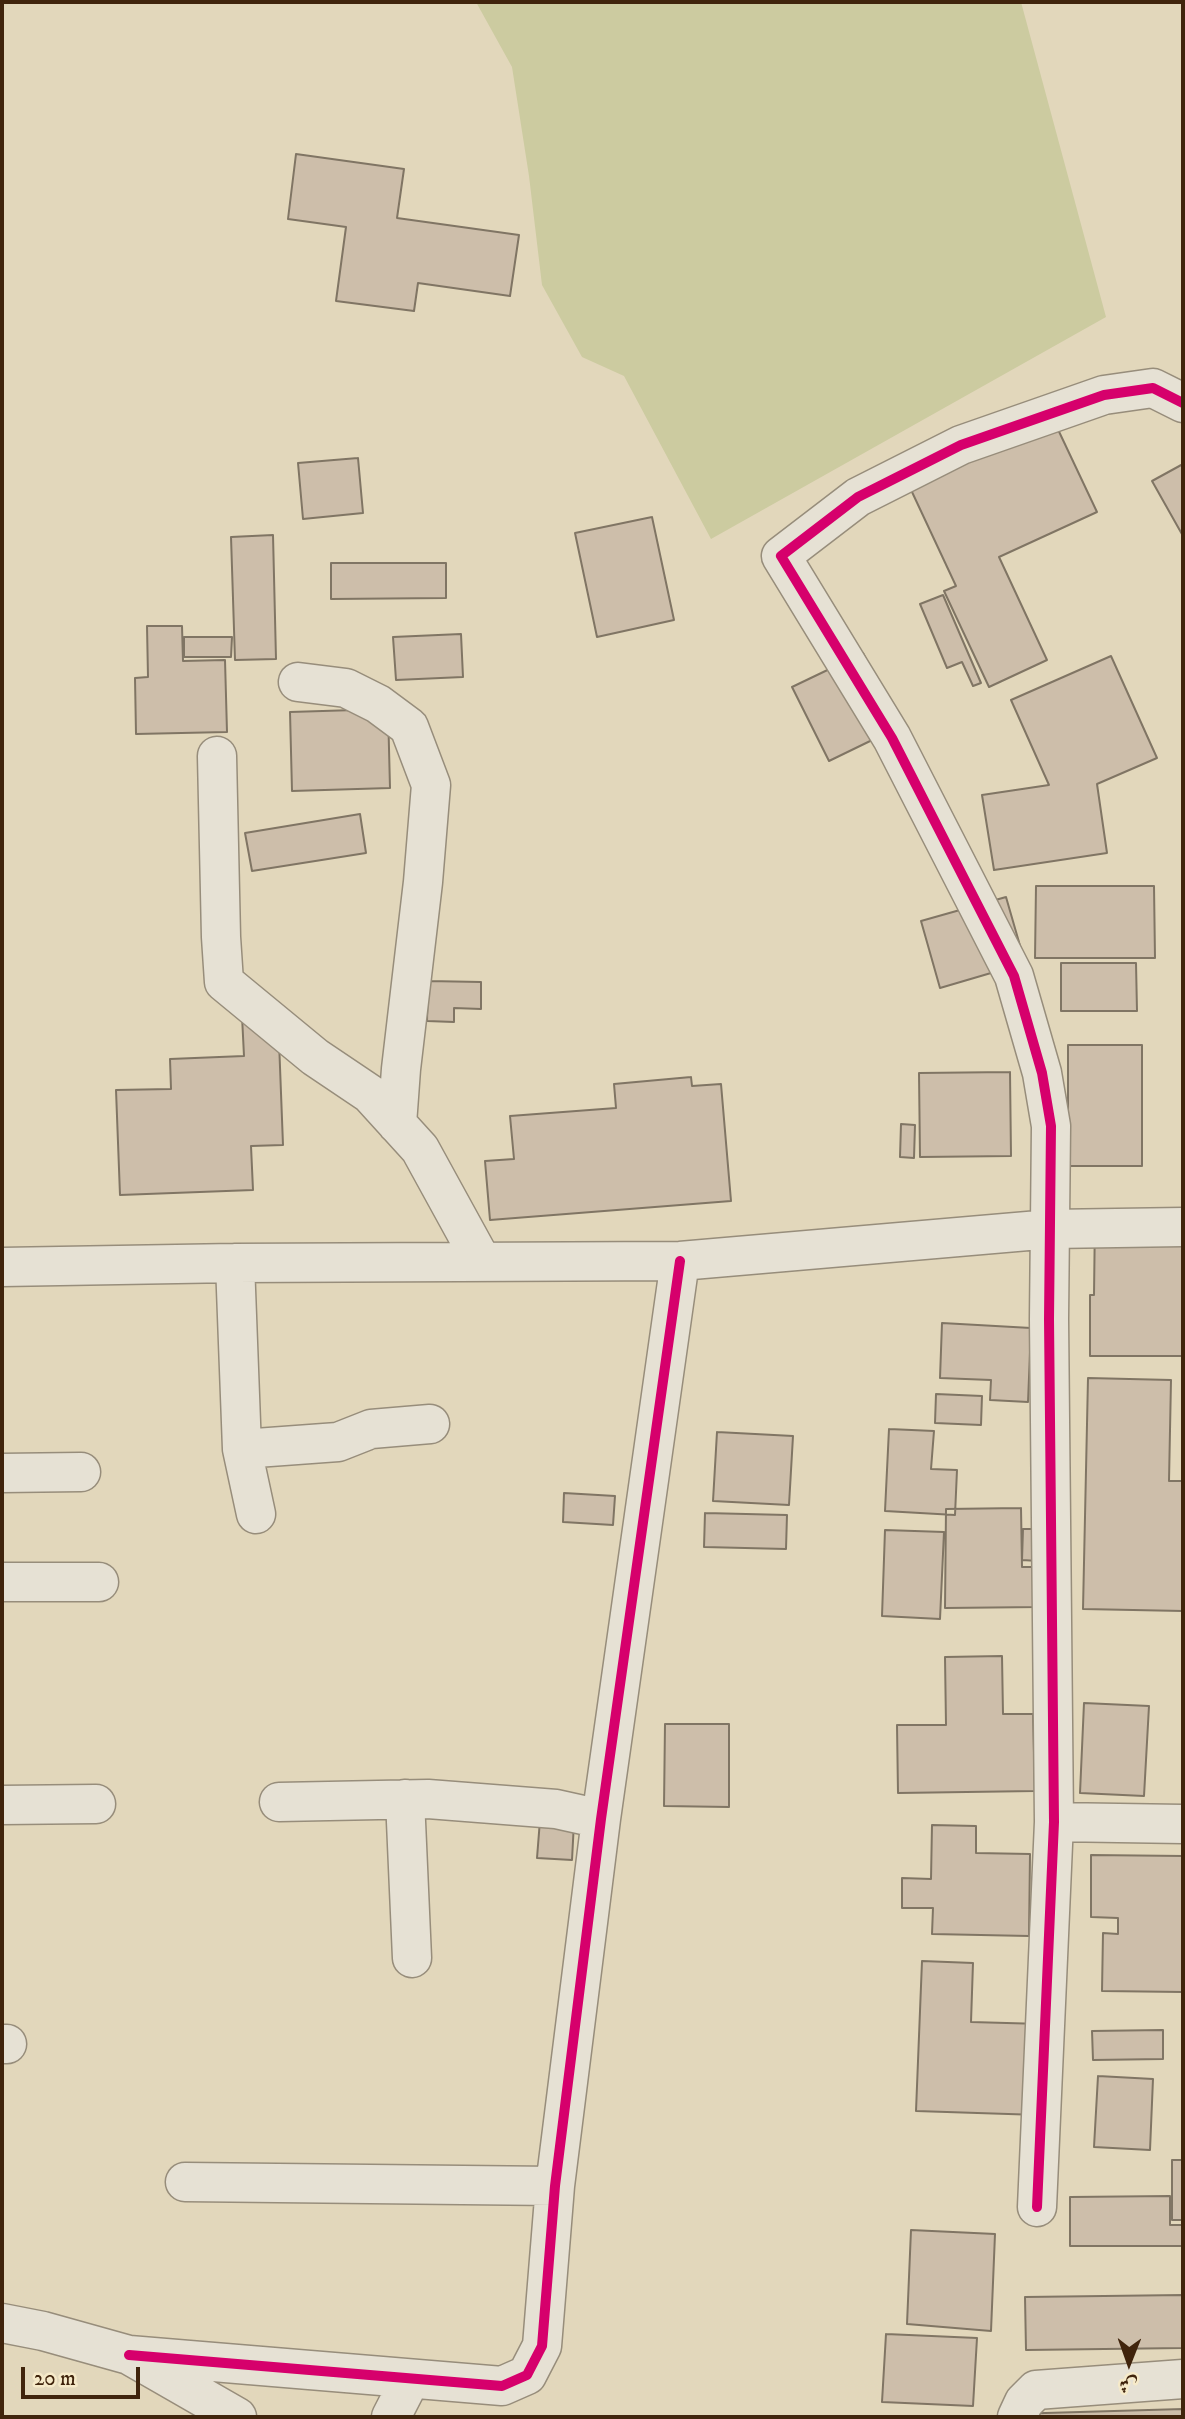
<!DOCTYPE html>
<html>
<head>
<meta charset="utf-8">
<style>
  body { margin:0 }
  #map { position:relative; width:1185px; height:2419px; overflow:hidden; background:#e2d7bb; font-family:"IM FELL DW Pica",Amiri,serif }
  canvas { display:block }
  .frame { position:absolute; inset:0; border:4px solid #40240c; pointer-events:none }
  .north { position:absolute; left:1094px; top:2328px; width:70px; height:70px; -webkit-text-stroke:5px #f6eac9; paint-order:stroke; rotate:181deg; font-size:19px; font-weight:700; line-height:28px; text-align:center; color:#40240c }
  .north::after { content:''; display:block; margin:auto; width:24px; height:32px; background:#40240c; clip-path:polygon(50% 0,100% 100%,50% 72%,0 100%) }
  .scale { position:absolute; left:21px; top:2367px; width:119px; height:32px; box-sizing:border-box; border:4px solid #40240c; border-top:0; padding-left:9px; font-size:21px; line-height:24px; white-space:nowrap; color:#40240c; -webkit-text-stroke:5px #f6eac9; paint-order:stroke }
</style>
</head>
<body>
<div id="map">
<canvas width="1185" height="2419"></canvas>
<div class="frame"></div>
<div class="north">ش</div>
<div class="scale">20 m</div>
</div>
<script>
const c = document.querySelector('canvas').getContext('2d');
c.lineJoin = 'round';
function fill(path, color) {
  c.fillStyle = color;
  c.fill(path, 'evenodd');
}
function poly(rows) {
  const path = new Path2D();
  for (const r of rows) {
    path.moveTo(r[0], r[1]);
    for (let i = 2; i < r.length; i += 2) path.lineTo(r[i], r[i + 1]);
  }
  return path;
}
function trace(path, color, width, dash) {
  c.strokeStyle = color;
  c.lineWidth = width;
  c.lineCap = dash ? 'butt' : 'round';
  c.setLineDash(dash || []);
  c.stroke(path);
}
fill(poly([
  [476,2,1021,2,1106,317,711,539,624,376,582,357,542,285,529,176,512,67]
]), '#cccba0');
const building = poly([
  [296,154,404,169,397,218,519,235,510,296,418,283,414,311,336,301,346,227,288,219,296,154],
  [1054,421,1097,512,999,557,1047,660,989,687,944,591,956,586,905,477,1054,421],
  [358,458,363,513,303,519,298,463,358,458],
  [1183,464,1183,536,1152,481,1183,464],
  [652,517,674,620,597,637,575,533,652,517],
  [273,535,276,659,235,660,231,537,273,535],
  [331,563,446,563,446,598,331,599,331,563],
  [943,595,981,683,973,686,962,662,947,668,920,604,943,595],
  [147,626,182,626,183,661,225,660,227,732,136,734,135,678,148,677,147,626],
  [461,634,463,677,396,680,393,637,461,634],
  [184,637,232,637,231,657,184,657,184,637],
  [863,653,899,727,829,761,792,687,863,653],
  [1111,656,1157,758,1097,784,1107,853,994,870,982,795,1049,785,1011,700,1111,656],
  [388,709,390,788,292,791,290,712,388,709],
  [360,814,366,853,252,871,245,833,360,814],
  [1036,886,1154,886,1155,958,1035,958,1036,886],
  [1006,897,1025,963,940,988,921,921,1006,897],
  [1061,963,1136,963,1137,1011,1061,1011,1061,963],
  [428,981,481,982,481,1009,454,1008,454,1022,427,1021,428,981],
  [278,1015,283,1145,251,1146,253,1190,120,1195,116,1090,171,1089,170,1059,244,1056,242,1016,278,1015],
  [1068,1045,1142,1045,1142,1166,1068,1166,1068,1045],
  [1010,1072,1011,1156,920,1157,919,1073,1010,1072],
  [691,1077,692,1086,721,1084,731,1201,490,1220,485,1161,514,1159,510,1116,616,1108,614,1084,691,1077],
  [901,1124,915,1125,914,1158,900,1157,901,1124],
  [1095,1216,1183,1216,1183,1356,1090,1356,1090,1295,1094,1295,1095,1216],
  [942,1323,1031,1328,1028,1402,990,1400,991,1380,940,1378,942,1323],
  [1088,1378,1171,1380,1169,1481,1183,1481,1183,1611,1083,1609,1088,1378],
  [936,1394,982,1396,981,1425,935,1423,936,1394],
  [889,1429,934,1431,931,1469,957,1470,955,1515,885,1511,889,1429],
  [717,1432,793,1436,789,1505,713,1501,717,1432],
  [564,1493,615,1496,613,1525,563,1522,564,1493],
  [1021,1508,1022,1567,1039,1567,1040,1607,945,1608,946,1509,1021,1508],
  [705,1513,787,1515,786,1549,704,1547,705,1513],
  [1023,1529,1040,1529,1038,1561,1022,1560,1023,1529],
  [885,1530,944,1532,940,1619,882,1616,885,1530],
  [1002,1656,1003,1714,1033,1714,1035,1791,898,1793,897,1725,946,1725,945,1657,1002,1656],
  [1084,1703,1149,1706,1144,1796,1080,1793,1084,1703],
  [665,1724,729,1724,729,1807,664,1806,665,1724],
  [540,1820,574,1822,572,1860,537,1858,540,1820],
  [932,1825,976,1826,976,1853,1030,1854,1029,1936,932,1934,933,1908,902,1908,902,1878,931,1879,932,1825],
  [1091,1855,1183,1856,1183,1992,1102,1991,1103,1933,1118,1934,1118,1918,1091,1917,1091,1855],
  [922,1961,973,1963,971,2022,1042,2024,1039,2115,916,2111,922,1961],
  [1163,2030,1163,2059,1093,2060,1092,2031,1163,2030],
  [1098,2076,1153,2079,1150,2150,1094,2147,1098,2076],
  [1172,2160,1183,2160,1183,2220,1172,2220,1172,2160],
  [1170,2196,1170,2225,1183,2225,1183,2246,1070,2246,1070,2197,1170,2196],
  [911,2230,995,2234,991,2331,907,2324,911,2230],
  [1183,2295,1183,2348,1026,2350,1025,2297,1183,2295],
  [886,2334,977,2338,973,2406,882,2402,886,2334],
  [1183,2409,1183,2417,1011,2417,1011,2414,1183,2409]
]);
fill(building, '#cdbeaa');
trace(building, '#807564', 2);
const minor = poly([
  [298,682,346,688,378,704,409,727,431,785,423,882,401,1069,397,1124],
  [217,756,221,937,224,982,315,1057,370,1094,420,1149,482,1262],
  [235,1263,242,1449,256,1514],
  [2,1267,235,1263,680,1261,1051,1229,1183,1227],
  [242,1449,338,1442,371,1429,430,1424],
  [2,1473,81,1472],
  [2,1582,99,1582],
  [405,1799,412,1958],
  [279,1802,428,1799,556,1809,601,1819],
  [2,1805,96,1804],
  [1054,1822,1183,1824],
  [2,2044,7,2044],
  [185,2182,555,2186],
  [1037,2207,1054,1822,1049,1319,1051,1126,1042,1073,1014,976,892,738,781,556,858,497,961,445,1104,395,1153,388,1183,403],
  [2,2323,43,2331,129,2355,237,2417],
  [129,2355,502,2386,527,2375,542,2346,555,2186,601,1819,680,1261],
  [391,2417,410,2380],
  [1017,2417,1024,2402,1036,2390,1183,2379]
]);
trace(minor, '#978d7b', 41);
trace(minor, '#e6e1d4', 38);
trace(poly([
  [1037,2207,1054,1822,1049,1319,1051,1126,1042,1073,1014,976,892,738,781,556,858,497,961,445,1104,395,1153,388,1183,403],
  [129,2355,502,2386,527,2375,542,2346,555,2186,601,1819,680,1261]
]), '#d6006c', 10);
</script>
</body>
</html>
